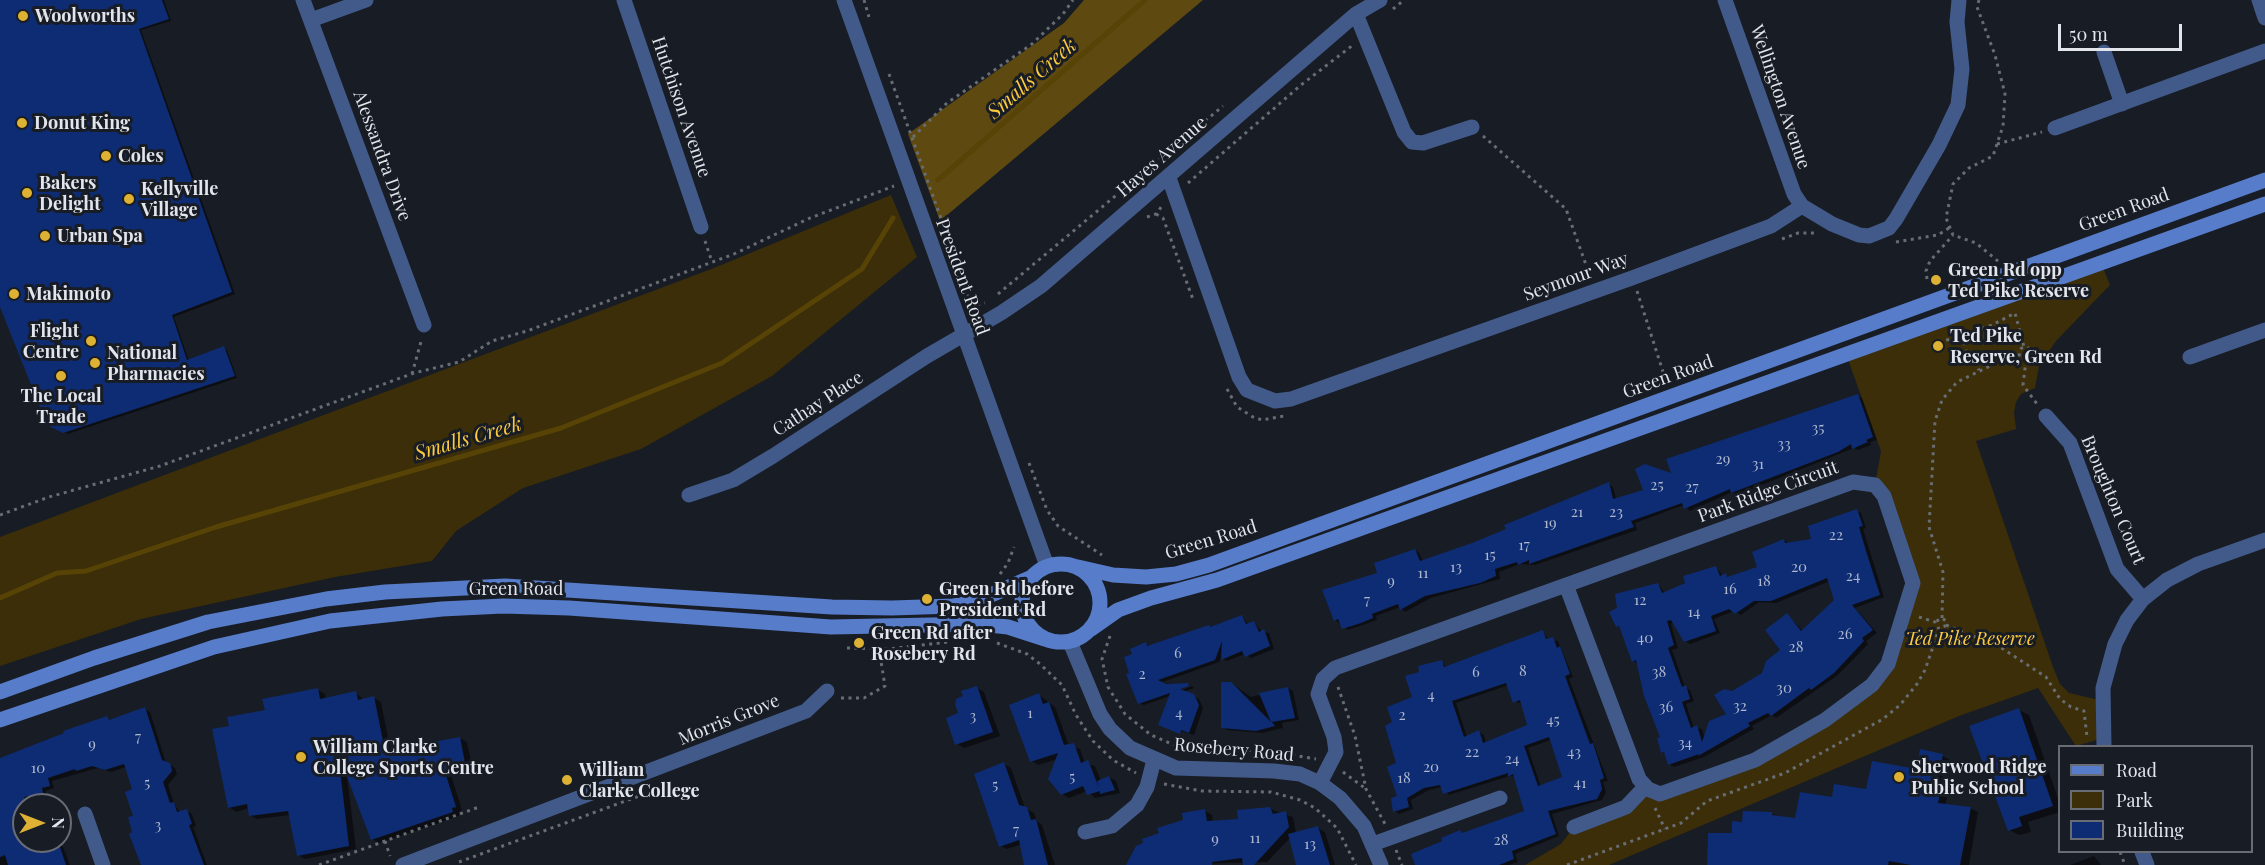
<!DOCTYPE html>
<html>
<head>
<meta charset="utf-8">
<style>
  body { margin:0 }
  #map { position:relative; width:2265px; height:865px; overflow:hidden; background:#181c24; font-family:"Playfair Display",serif }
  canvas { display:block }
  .legend { position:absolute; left:2058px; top:745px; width:195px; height:108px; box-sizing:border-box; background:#181c24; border:2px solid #696c74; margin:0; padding:8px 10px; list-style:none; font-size:18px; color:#e2e5eb }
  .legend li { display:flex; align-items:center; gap:12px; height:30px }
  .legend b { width:30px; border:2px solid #696c74 }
  .north { position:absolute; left:12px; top:793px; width:60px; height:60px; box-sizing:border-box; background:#181c24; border:2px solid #696c74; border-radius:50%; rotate:90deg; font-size:16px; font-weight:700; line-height:24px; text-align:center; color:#e2e5eb }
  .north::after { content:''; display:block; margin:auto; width:21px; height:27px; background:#ddb133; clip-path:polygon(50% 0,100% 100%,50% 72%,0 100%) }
  .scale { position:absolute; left:2058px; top:24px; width:124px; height:27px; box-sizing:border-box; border:3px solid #e2e5eb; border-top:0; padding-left:8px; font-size:18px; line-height:21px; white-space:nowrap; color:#e2e5eb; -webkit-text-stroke:4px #181c24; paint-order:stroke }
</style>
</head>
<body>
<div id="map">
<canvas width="2265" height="865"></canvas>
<ul class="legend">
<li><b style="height:8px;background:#567cca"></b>Road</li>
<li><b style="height:16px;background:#3b2e08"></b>Park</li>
<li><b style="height:16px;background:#0e2c73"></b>Building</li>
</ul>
<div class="north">N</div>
<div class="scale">50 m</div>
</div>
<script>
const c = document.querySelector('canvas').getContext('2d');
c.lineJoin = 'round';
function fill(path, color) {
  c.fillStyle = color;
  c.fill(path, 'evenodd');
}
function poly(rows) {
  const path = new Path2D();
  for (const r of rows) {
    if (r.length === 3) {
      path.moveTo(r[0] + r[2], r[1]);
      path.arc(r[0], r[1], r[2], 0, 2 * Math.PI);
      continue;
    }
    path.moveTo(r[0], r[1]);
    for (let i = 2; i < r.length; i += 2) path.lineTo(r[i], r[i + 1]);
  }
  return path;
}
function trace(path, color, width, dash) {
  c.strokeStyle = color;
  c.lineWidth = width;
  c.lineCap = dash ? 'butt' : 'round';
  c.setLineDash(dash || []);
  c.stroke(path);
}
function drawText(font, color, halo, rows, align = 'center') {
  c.font = font + ' "Playfair Display",serif';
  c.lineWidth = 6;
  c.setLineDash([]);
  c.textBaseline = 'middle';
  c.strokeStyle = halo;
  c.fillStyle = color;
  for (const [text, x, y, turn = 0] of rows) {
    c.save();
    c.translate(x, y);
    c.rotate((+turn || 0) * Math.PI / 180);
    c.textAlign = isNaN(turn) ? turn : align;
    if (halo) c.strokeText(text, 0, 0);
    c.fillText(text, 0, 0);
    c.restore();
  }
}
fill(poly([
  [891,195,917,257,772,376,641,449,523,488,456,531,432,561,335,577,141,619,0,666,0,537,714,268],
  [2101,263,2110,285,2056,341,2039,366,2035,388,2021,394,2016,402,2014,413,2016,429,1976,441,2053,667,2060,684,2069,693,2103,701,2103,738,2076,746,2038,688,1959,716,1609,865,1525,865,1561,844,1574,827,1648,789,1740,767,1872,685,1912,592,1875,485,1881,451,1846,354]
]), '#3b2e08');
fill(poly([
  [1084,0,1203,0,940,221,908,134,1064,23]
]), '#5e4910');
fill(poly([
  [0,0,164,0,171,21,141,30,235,294,174,317,189,361,223,348,227,350,237,378,68,434,48,424,0,303],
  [1858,396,1862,398,1877,440,1870,442,1871,445,1858,450,1854,448,1737,495,1732,492,1690,511,1684,505,1635,523,1637,530,1535,565,1520,564,1499,572,1500,579,1431,598,1405,612,1400,607,1376,616,1377,620,1348,630,1335,620,1378,574,1415,550,1419,553,1423,561,1472,545,1609,484,1613,487,1616,499,1645,491,1673,476],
  [1857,511,1861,513,1866,528,1863,529,1884,597,1855,608,1877,633,1866,641,1868,644,1838,675,1776,718,1772,715,1752,726,1754,729,1704,757,1674,767,1670,764,1667,754,1662,752,1662,738,1638,664,1633,661,1622,629,1617,626,1658,584,1665,593,1716,567,1723,576,1730,577,1759,568,1784,540,1789,543,1813,540],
  [1830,581,1836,601,1803,631,1787,615,1782,650,1705,740,1702,729,1694,728,1686,704,1694,701,1690,690,1685,687,1672,650,1678,648,1671,624,1674,622,1685,641,1690,644,1720,633,1714,619,1734,611,1741,615,1759,602,1776,603],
  [1242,616,1249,625,1254,622,1262,632,1269,633,1274,649,1251,658,1245,654,1227,661,1221,658,1219,662,1160,683,1190,685,1173,690,1174,693,1192,686,1194,688,1183,692,1199,699,1203,708,1194,735,1164,726,1170,696,1144,705,1139,703,1131,674,1134,655,1146,644,1151,647],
  [1542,631,1549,640,1558,641,1573,677,1569,679,1608,781,1603,782,1606,792,1602,800,1552,814,1559,836,1515,854,1518,862,1509,865,1417,865,1413,855,1460,832,1464,834,1526,812,1516,777,1510,776,1449,795,1442,787,1429,790,1411,800,1413,809,1399,814,1395,811,1399,797,1394,723,1414,698,1421,673,1442,662,1447,668],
  [1509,685,1514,702,1522,703,1529,726,1486,743,1484,735,1479,732,1467,737,1456,703],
  [1551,740,1564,778,1541,787,1528,748],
  [1231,683,1251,697,1288,688,1293,691,1299,720,1282,723,1283,728,1262,733,1227,730,1222,727],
  [977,688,984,692,1000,736,964,748,957,744,960,714],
  [318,690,325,694,326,699,356,693,364,700,374,698,381,702,391,752,460,738,467,742,473,771,451,775,462,810,459,812,459,816,379,843,372,839,347,776,356,849,305,859,298,855,290,815,257,819,250,815,249,808,236,812,229,807,230,727],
  [1039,695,1055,707,1069,746,1080,749,1085,763,1095,766,1101,781,1109,777,1116,781,1120,793,1095,798,1087,791,1069,798,1062,794,1058,759,1038,765,1032,761],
  [145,709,150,712,166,763,175,768,177,774,168,785,174,804,180,812,187,811,192,814,196,826,193,827,207,865,142,865,134,833,134,790,126,767,111,772,98,768,52,781,54,788,46,791,47,796,35,798,36,805,24,805,24,841,55,841,63,847,70,865,0,865,0,856,3,857,0,848,0,759,107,718,112,721],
  [2019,710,2029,715,2060,804,2060,812,2028,822,2031,832,2019,835,2009,830],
  [1943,756,1950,760,1945,787,1949,790,1945,806,1970,808,1978,812,1969,865,1709,865,1743,824,1772,814,1796,820,1833,799,1867,791],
  [1004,764,1011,768,1025,808,1034,813,1037,821,1042,825,1055,865,1026,865,1022,844,1007,849,1000,846],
  [1270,809,1293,817,1296,833,1318,828,1325,832,1335,865,1298,865,1291,837,1267,862,1152,865,1161,834,1205,811,1212,815,1213,822,1239,820],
  [2094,856,2101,865,2070,865]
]), '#0007');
trace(poly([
  [938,180,1145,0],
  [0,598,57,573,86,571,216,527,561,428,722,363,862,269,893,218]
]), '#574306', 5);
fill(poly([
  [0,0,162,0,169,19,139,29,232,292,172,315,187,360,224,346,235,376,63,433,47,425,0,307],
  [1858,394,1873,437,1866,440,1868,442,1852,449,1851,444,1838,452,1731,493,1730,489,1684,509,1682,503,1631,521,1634,527,1529,564,1529,560,1518,565,1517,562,1495,569,1496,576,1480,583,1425,596,1400,610,1398,604,1372,614,1373,618,1361,623,1342,629,1338,619,1334,621,1322,590,1377,573,1374,563,1415,549,1420,561,1472,543,1506,529,1504,525,1609,482,1613,499,1643,490,1635,469,1645,464,1671,473,1666,459],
  [1857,509,1863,526,1859,527,1866,551,1880,595,1852,605,1873,630,1862,638,1864,641,1834,673,1811,690,1809,688,1771,716,1768,713,1748,723,1750,726,1698,756,1699,754,1668,765,1664,752,1661,753,1657,738,1660,737,1644,696,1636,660,1632,662,1619,626,1616,627,1609,612,1617,608,1615,594,1658,583,1662,593,1685,583,1683,576,1716,566,1720,576,1726,573,1727,577,1757,567,1752,552,1784,539,1785,543,1811,539,1808,526],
  [1827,578,1834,600,1801,631,1787,613,1765,630,1780,650,1766,661,1762,673,1732,691,1724,689,1714,695,1726,714,1709,721,1702,742,1697,725,1691,728,1682,702,1690,699,1686,685,1682,687,1668,648,1674,645,1667,621,1671,620,1684,642,1716,631,1711,616,1729,609,1735,614,1754,601,1771,601],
  [1242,615,1246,624,1254,621,1259,632,1264,629,1270,646,1245,657,1242,651,1221,660,1222,641,1215,660,1158,680,1166,684,1188,683,1189,686,1180,689,1194,694,1199,705,1189,733,1181,730,1180,734,1158,725,1170,693,1138,704,1126,674,1129,673,1124,657,1132,654,1130,649,1146,642,1147,646,1209,625,1210,627],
  [1543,630,1546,639,1553,637,1557,648,1560,646,1570,674,1565,676,1590,744,1593,743,1604,778,1600,780,1602,789,1597,799,1548,811,1556,834,1512,851,1514,859,1499,865,1415,865,1411,854,1442,841,1441,838,1460,830,1462,833,1524,811,1513,774,1508,777,1508,773,1443,794,1440,785,1424,788,1407,798,1409,807,1393,812,1391,798,1397,796,1387,767,1396,763,1385,726,1392,722,1387,707,1412,697,1405,676,1419,672,1418,666,1442,660,1444,667],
  [1506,683,1513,703,1520,700,1527,725,1483,743,1479,730,1464,737,1452,701],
  [1549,737,1562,777,1538,786,1524,746],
  [1221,682,1231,682,1271,722,1259,693,1288,687,1295,718,1272,722,1275,726,1256,731,1221,728],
  [977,686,993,732,955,745,946,718,958,713,955,704,956,699,963,696,961,691],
  [318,688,320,699,356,691,358,700,374,696,385,751,460,737,466,768,445,772,456,807,452,808,453,812,371,840,344,769,340,770,349,846,297,856,288,811,249,816,247,804,228,808,212,729,229,726,227,717,265,710,262,699],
  [1039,693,1043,704,1049,702,1064,745,1074,743,1081,763,1088,760,1099,788,1097,781,1109,776,1115,790,1100,794,1100,791,1087,795,1083,786,1061,795,1048,779,1058,753,1030,762,1009,705],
  [145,707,162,760,170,763,172,771,163,782,170,803,174,802,177,812,187,809,192,824,189,825,204,865,141,865,129,834,132,832,128,817,133,816,125,792,132,789,124,764,105,770,92,766,76,771,75,769,48,778,50,786,42,788,43,793,24,797,24,841,58,841,66,865,8,865,5,855,0,857,0,758,64,733,63,731,107,716,109,720],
  [2019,708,2053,806,2019,817,2022,826,2008,831,1969,726],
  [1920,749,1943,754,1938,783,1942,784,1938,803,1971,807,1960,865,1911,865,1889,861,1888,865,1707,865,1708,833,1732,833,1732,821,1742,822,1743,811,1772,812,1772,815,1795,818,1800,792,1832,797,1834,784,1866,789,1872,761,1911,768,1912,765,1917,766],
  [1004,762,1019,805,1027,807,1031,820,1036,819,1048,865,1024,865,1019,840,999,847,974,774],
  [1270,807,1273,814,1286,811,1289,827,1254,865,1243,865,1242,858,1212,862,1212,865,1126,865,1136,846,1143,843,1142,839,1159,833,1157,828,1183,820,1182,813,1205,809,1207,821,1238,819,1237,810],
  [1318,826,1330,865,1296,865,1288,834]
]), '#0e2c73');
trace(poly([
  [864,0,869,17],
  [1979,0,1977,7,1995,55,2005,94,2003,126,1993,156,1969,168,1953,184,1946,218,1953,235,1976,243,1999,262],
  [1393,9,1404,0],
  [889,74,951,246],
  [1483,136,1566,209,1590,276],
  [913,137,947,103,1032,44,1063,14,1073,0],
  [1997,144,2042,132],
  [1188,183,1301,85,1353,45],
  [1156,214,1163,218,1194,302],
  [1147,217,1156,214,1162,206],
  [1782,239,1798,233,1816,233],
  [705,241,712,262],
  [1896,242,1938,235,1949,228],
  [1927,279,1926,271,1930,261,1953,235],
  [1637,291,1666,381],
  [998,294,1223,106],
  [967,295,975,305,985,303],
  [1963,335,1966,350,1979,370],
  [1932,345,1992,325,2015,313,2024,347],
  [2025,353,6],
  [2026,360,2023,385,2037,404],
  [412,374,422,338],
  [1227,389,1237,407,1253,417,1262,420,1284,416],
  [1029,463,1047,510,1058,526,1102,555],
  [0,515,49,497,160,466,414,373,459,362,492,341,527,331,734,254,810,218,894,186],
  [1000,574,1008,563,1014,547],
  [1919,617,1935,622,1939,629,1945,626,1946,621,1942,618,1935,622],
  [1942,618,1943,572,1929,527,1935,421,1942,400,1957,382,2019,352],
  [1946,625,2000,647,2046,677,2060,699,2071,707,2084,711,2087,737],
  [1110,636,1102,659,1108,687,1125,714,1151,735,1179,747,1193,749,1267,751,1316,759],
  [997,643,1027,654,1040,664,1062,685,1076,715,1093,741,1113,760,1136,773],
  [847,648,888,649,948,642],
  [1338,687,1355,736,1366,789,1385,824],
  [841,698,864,698,885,686,879,649],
  [1343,772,1366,789],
  [1164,784,1202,791,1271,792,1300,800,1315,808,1337,828,1356,865],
  [1655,808,1665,829],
  [385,841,390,856],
  [1396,850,1402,865],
  [2120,852,2125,865],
  [459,862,661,788],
  [319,865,479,807],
  [1567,865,1681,823,1707,801,1785,773,1883,719,1900,705,1917,684,1925,670,1939,629]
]), '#686c73', 3, [3, 4.5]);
trace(poly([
  [303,0,424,325],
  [624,0,701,227],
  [1725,0,1794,194,1802,206,1832,224,1859,235,1869,236,1889,228,1896,219,1939,145,1958,105,1962,69,1957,22,1959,0],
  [2259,0,2265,18],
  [1356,14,1404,132,1412,142,1423,143,1472,127],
  [311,20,366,0],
  [2104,52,2122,104],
  [2055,128,2265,51],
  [1169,178,1239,377,1247,390,1275,401,1291,399,1632,278,1771,226,1802,206],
  [2190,357,2265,330],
  [2046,416,2070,443,2117,569,2143,599],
  [689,495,733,480,773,456,927,356,1001,313,1041,286,1356,14,1380,0],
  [2104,746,2103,688,2115,644,2127,620,2143,599,2167,580,2198,564,2265,540],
  [1320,783,1336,752,1334,737,1318,694,1323,679,1335,668,1853,482,1875,485,1884,496,1913,583,1888,664,1872,685,1825,720,1755,760,1660,794,1648,789,1639,779,1566,585],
  [85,814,103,865],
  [1574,827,1626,807,1645,787],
  [1085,832,1112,826,1137,805,1147,787,1154,760],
  [1373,844,1500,798],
  [2142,852,2147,865],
  [403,865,806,711,827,691]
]), '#425a8a', 15);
trace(poly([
  [844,0,1047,566],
  [1070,642,1100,714,1110,729,1130,748,1176,768,1274,771,1300,774,1320,783,1340,798,1364,826,1381,865]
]), '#425a8a', 15);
trace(poly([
  [1061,603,39],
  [1078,567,1113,575,1146,577,1176,574,1209,565,2265,180],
  [1091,629,1118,610,1151,598,1217,580,2265,204],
  [0,692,94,658,208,622,326,599,385,592,505,586,832,607,892,608,953,606,977,601,1030,578],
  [0,720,214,647,330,621,442,609,503,606,569,608,831,627,980,624,1008,627,1045,639]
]), '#567cca', 15);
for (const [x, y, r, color] of [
  [23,16,6,"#ddb133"],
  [22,123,6,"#ddb133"],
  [106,156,6,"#ddb133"],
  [27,193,6,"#ddb133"],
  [129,199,6,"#ddb133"],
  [45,236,6,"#ddb133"],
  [1936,280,6,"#ddb133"],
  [14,294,6,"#ddb133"],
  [91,341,6,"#ddb133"],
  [1938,346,6,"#ddb133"],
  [95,363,6,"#ddb133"],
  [61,376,6,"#ddb133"],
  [927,599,6,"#ddb133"],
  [859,643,6,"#ddb133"],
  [301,757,6,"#ddb133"],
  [1899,777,6,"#ddb133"],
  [567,780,6,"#ddb133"]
]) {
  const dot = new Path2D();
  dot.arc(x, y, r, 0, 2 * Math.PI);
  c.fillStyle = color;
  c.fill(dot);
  trace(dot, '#181c24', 2);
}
drawText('15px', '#adb7cd', null, [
  ["35",1818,428],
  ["33",1784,444],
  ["29",1723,459],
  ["31",1758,464],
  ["25",1657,485],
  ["27",1692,487],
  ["21",1577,512],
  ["23",1616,512],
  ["19",1550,523],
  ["22",1836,535],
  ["17",1524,545],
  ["15",1490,555],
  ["13",1456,567],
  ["20",1799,567],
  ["11",1423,573],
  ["24",1853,576],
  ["9",1391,581],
  ["18",1764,581],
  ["16",1730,589],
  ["7",1367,600],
  ["12",1640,600],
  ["14",1694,612],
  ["26",1845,634],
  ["40",1645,638],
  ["28",1796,647],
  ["6",1178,653],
  ["8",1523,671],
  ["6",1476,672],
  ["38",1659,672],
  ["2",1142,674],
  ["30",1784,688],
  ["4",1431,695],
  ["32",1740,706],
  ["36",1666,707],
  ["1",1030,713],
  ["4",1179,713],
  ["2",1402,715],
  ["3",973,716],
  ["45",1553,720],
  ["7",138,737],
  ["34",1685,743],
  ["9",92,744],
  ["22",1472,752],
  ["43",1574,752],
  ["24",1512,759],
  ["20",1431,767],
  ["10",38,768],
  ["5",1072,777],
  ["18",1404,778],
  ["5",147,783],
  ["41",1580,783],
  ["5",995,785],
  ["3",158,825],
  ["7",1016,830],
  ["11",1255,838],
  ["9",1215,839],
  ["28",1501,840],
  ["13",1310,844]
]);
drawText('bold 18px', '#e2e5eb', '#181c24', [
  ["Woolworths",35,16],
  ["Donut King",34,123],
  ["Coles",118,156],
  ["Bakers",39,183],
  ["Delight",39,204],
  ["Kellyville",141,189],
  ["Village",141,210],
  ["Urban Spa",57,236],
  ["Green Rd opp",1948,270],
  ["Ted Pike Reserve",1948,291],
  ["Makimoto",26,294],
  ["Flight",79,331,"right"],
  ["Centre",79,352,"right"],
  ["Ted Pike",1950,336],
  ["Reserve, Green Rd",1950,357],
  ["National",107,353],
  ["Pharmacies",107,374],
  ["The Local",61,396,"center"],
  ["Trade",61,417,"center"],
  ["Green Rd before",939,589],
  ["President Rd",939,610],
  ["Green Rd after",871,633],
  ["Rosebery Rd",871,654],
  ["William Clarke",313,747],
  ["College Sports Centre",313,768],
  ["Sherwood Ridge",1911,767],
  ["Public School",1911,788],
  ["William",579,770],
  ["Clarke College",579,791]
], 'left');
drawText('18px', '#e2e5eb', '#181c24', [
  ["Wellington Avenue",1780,97,71],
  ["Hutchison Avenue",681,107,71],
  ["Alessandra Drive",382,156,70],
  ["Hayes Avenue",1162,157,-41],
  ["Green Road",2124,210,-20],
  ["President Road",962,277,70],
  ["Seymour Way",1576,277,-20],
  ["Green Road",1668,377,-20],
  ["Cathay Place",818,404,-33],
  ["Park Ridge Circuit",1768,492,-20],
  ["Broughton Court",2113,500,67],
  ["Green Road",1211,540,-17],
  ["Green Road",516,589],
  ["Morris Grove",729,720,-22],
  ["Rosebery Road",1234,750,5]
]);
drawText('italic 18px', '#fdcb3f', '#181c24', [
  ["Ted Pike Reserve",1970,639]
]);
drawText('italic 20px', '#fbca3d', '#181c24', [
  ["Smalls Creek",1032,79,-41],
  ["Smalls Creek",468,439,-16]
]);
</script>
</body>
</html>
